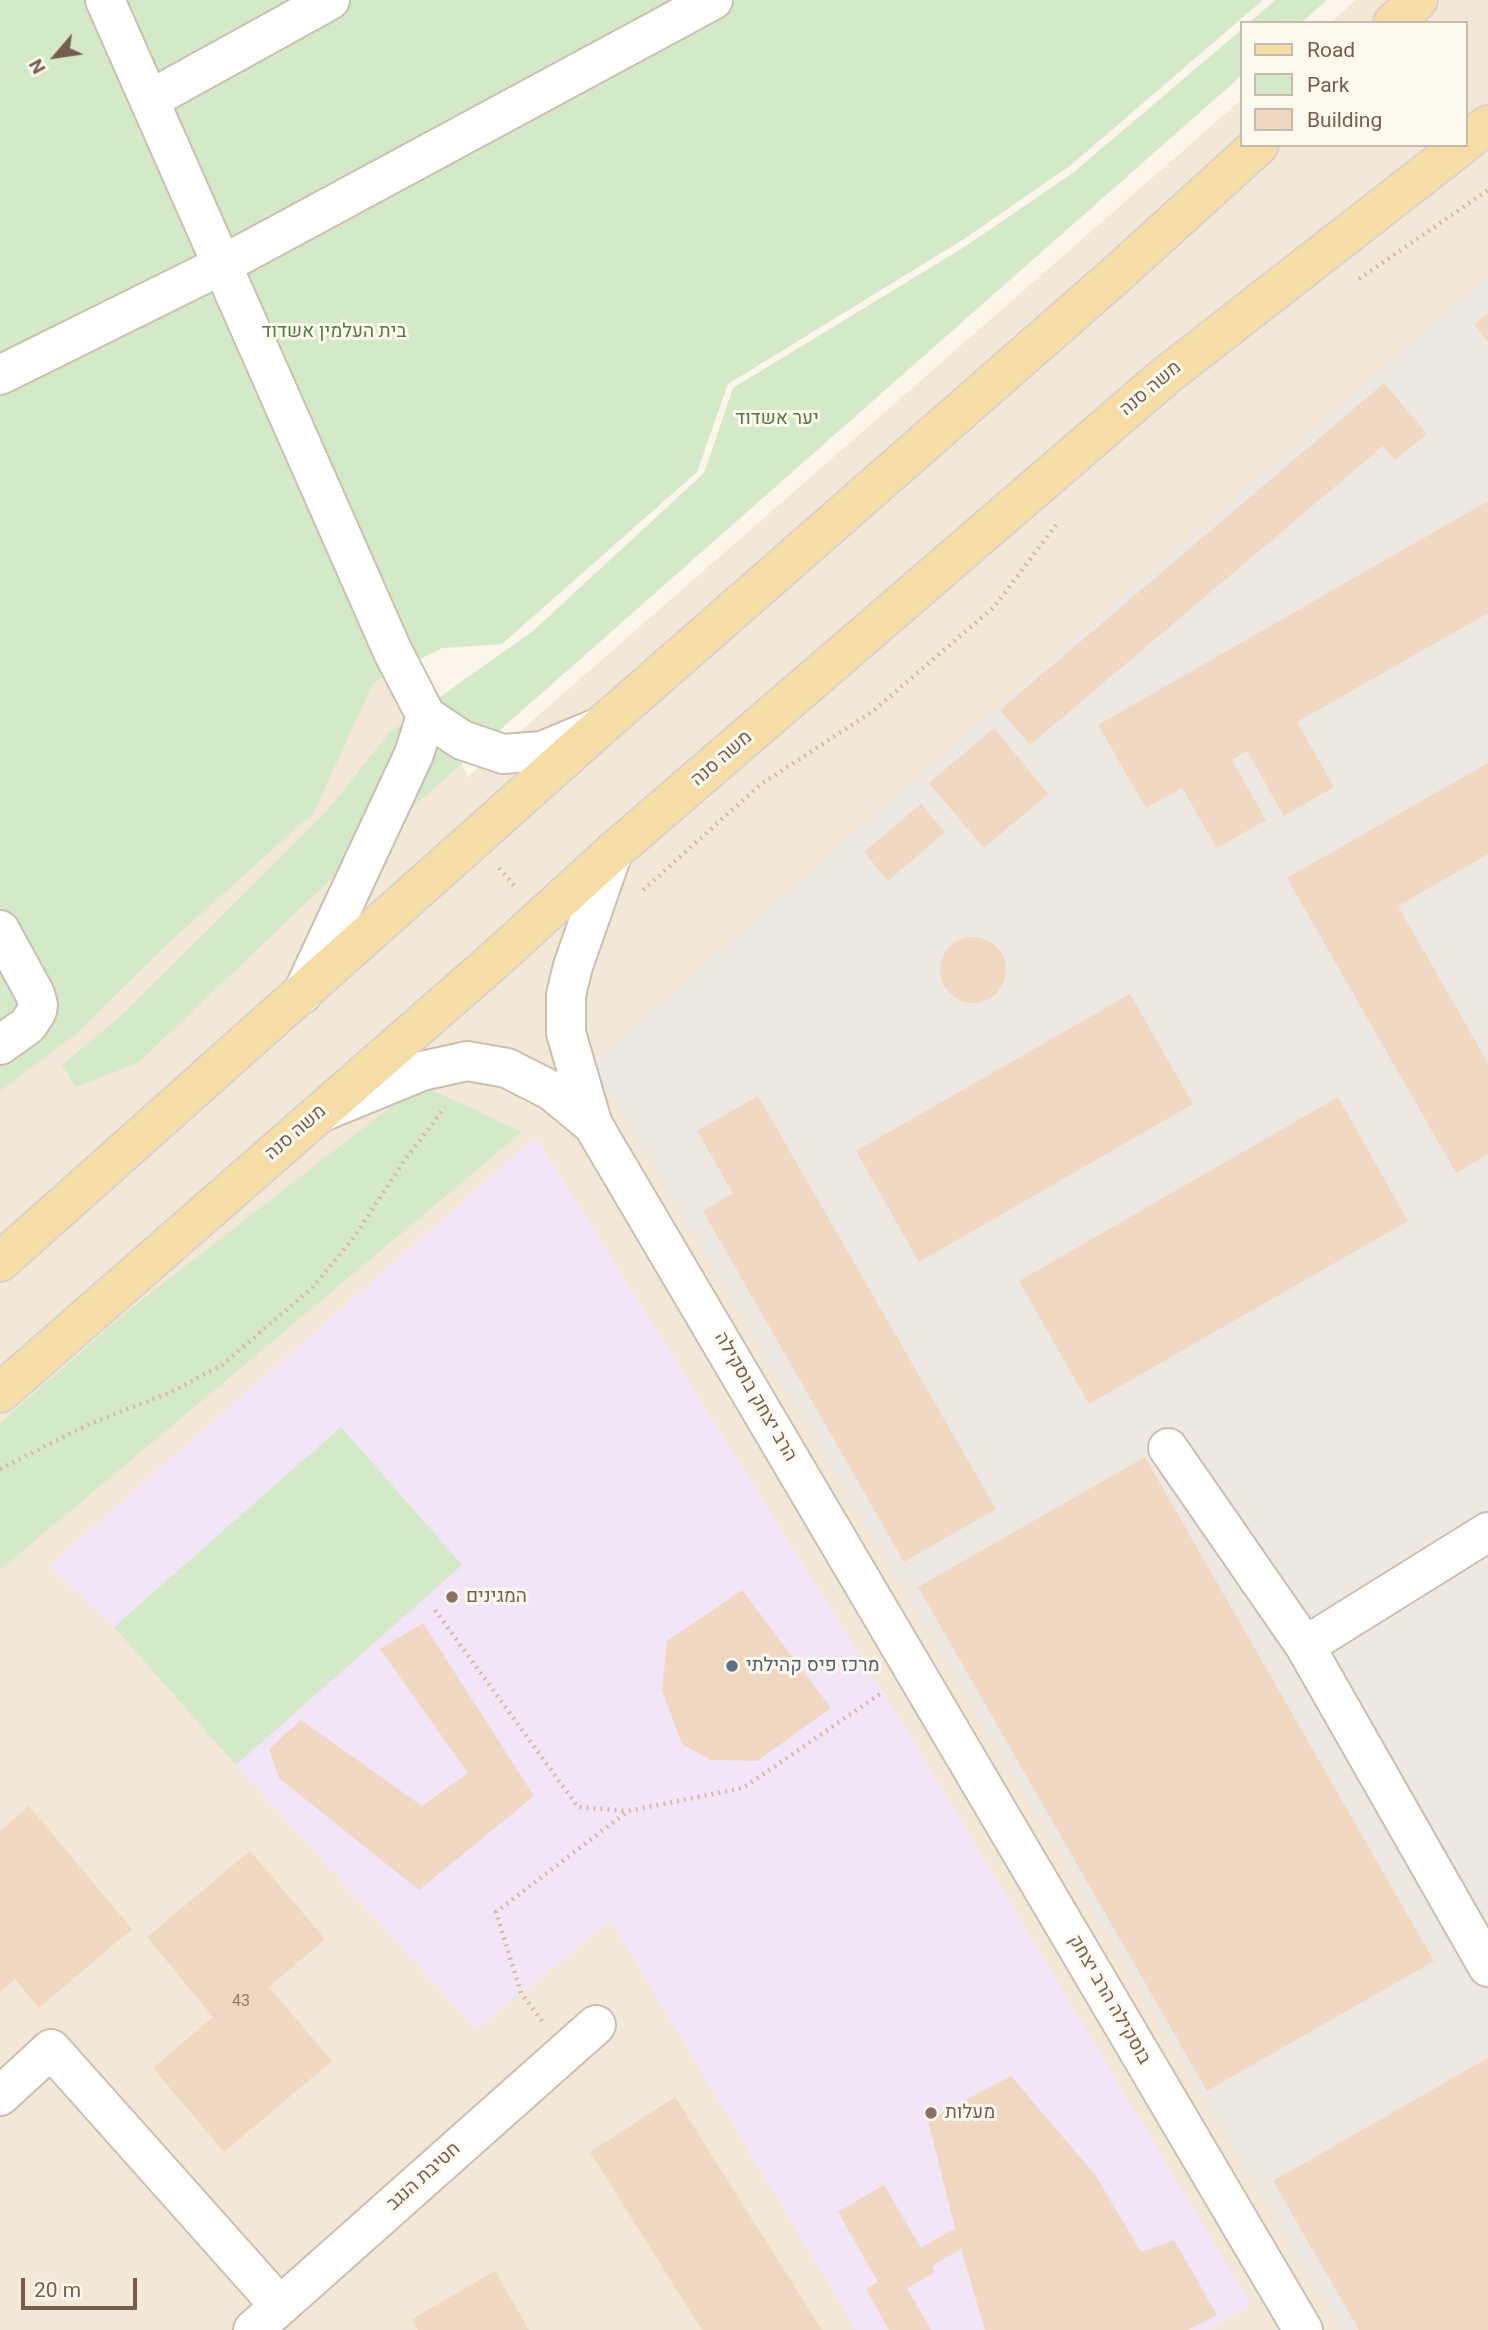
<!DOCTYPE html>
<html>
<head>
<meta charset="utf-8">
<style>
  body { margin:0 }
  #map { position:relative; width:1488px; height:2330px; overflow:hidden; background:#fcf5e9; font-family:Roboto,sans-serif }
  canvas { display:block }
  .legend { position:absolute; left:1240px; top:21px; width:228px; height:126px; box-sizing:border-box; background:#fef9ef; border:2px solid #c7bbae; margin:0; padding:9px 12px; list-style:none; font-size:21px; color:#755e4d }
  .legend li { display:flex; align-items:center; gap:14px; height:35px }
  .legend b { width:35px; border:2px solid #c7bbae }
  .north { position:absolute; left:21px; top:21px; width:70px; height:70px; -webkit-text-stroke:5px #fef9ef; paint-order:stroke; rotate:241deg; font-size:19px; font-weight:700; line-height:28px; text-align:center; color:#755e4d }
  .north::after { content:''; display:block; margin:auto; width:24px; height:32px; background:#755e4d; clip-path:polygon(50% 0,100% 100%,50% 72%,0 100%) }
  .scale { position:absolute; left:21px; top:2278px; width:116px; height:32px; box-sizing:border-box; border:4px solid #755e4d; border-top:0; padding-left:9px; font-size:21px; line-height:24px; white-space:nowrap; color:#755e4d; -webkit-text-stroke:5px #fef9ef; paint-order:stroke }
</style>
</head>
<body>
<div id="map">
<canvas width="1488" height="2330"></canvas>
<ul class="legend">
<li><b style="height:9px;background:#f6dda5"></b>Road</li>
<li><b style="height:19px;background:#d3e9c7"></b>Park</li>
<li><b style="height:19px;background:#f0d7c2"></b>Building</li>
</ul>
<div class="north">N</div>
<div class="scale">20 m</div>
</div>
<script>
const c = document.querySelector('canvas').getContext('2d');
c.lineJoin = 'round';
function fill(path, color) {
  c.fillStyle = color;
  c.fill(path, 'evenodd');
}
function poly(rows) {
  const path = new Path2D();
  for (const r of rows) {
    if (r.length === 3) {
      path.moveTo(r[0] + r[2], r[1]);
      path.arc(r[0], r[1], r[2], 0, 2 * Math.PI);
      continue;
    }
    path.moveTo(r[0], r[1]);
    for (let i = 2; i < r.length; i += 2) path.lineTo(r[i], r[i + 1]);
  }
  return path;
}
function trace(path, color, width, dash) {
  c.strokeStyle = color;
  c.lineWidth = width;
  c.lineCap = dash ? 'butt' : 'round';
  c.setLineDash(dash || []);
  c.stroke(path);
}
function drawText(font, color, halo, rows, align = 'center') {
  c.font = font + ' Roboto,Heebo,sans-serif';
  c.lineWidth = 6;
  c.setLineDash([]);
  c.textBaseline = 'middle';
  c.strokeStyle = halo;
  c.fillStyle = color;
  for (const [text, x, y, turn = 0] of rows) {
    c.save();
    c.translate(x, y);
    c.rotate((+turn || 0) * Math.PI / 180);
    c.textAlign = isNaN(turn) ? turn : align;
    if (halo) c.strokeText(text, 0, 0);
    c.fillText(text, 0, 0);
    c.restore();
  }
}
fill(poly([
  [0,0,95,0,468,777,1241,100,1241,145,1465,145,1465,23,1330,23,1356,0,1488,0,1488,2330,0,2330]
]), '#f3e8d7');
fill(poly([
  [1488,275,1488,2330,1341,2330,592,1063]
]), '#ede8e2');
fill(poly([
  [536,1137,913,1740,1251,2305,1209,2330,856,2330,611,1921,476,2029,236,1765,114,1627,49,1566]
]), '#f2e5f8');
fill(poly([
  [0,0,1263,0,1071,165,964,239,728,384,697,472,502,644,442,648,373,683,314,812,163,948,76,1034,0,1091],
  [1275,0,1327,0,1301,23,1249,23],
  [1241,30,1241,76,330,880,138,1063,76,1087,62,1065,122,1015,327,811,389,733,533,631,704,473,733,388,966,246,1074,172],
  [420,1084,522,1132,0,1570,0,1423,130,1309],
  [341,1427,462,1565,236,1765,114,1627]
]), '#d3e9c7');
fill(poly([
  [1488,313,1488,342,1474,325],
  [1384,383,1427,434,1395,460,1383,446,1030,745,1000,710],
  [1488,501,1488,613,1297,722,1334,787,1284,816,1247,751,1232,760,1266,820,1217,848,1182,788,1146,808,1098,725],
  [994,728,1048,794,984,848,929,783],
  [1488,763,1488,854,1398,906,1488,1063,1488,1154,1456,1173,1287,878],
  [921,804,945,832,888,881,864,852],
  [973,970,33],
  [1130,994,1193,1104,919,1262,856,1151],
  [758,1096,996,1509,904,1562,703,1211,733,1193,697,1131],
  [1338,1097,1408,1221,1089,1404,1019,1281],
  [1145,1457,1434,1961,1207,2091,918,1587],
  [742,1590,831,1708,757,1761,711,1760,682,1744,662,1691,667,1641],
  [423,1623,534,1796,419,1890,279,1778,269,1749,301,1720,422,1806,468,1773,380,1649],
  [29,1806,132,1929,39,2008,15,1979,0,1992,0,1831],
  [250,1851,325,1939,269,1987,332,2061,224,2152,153,2068,213,2017,147,1937],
  [1488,2058,1488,2330,1359,2330,1273,2181],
  [1011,2076,1096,2176,1141,2252,1174,2240,1217,2315,1188,2330,985,2330,961,2249,932,2266,935,2272,907,2288,931,2330,889,2330,866,2289,878,2282,838,2212,884,2185,921,2248,955,2228,928,2120],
  [675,2097,822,2330,702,2330,590,2152],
  [495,2271,529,2330,418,2330,412,2319]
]), '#f0d7c2');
const minor = poly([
  [105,0,393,652,426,716,462,740,503,754,542,751,595,729],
  [149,100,330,0],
  [0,375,222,265,713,0],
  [613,852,573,966,566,995,566,1033,593,1125,1303,2330],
  [0,930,35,994,38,1005,37,1011,28,1025,0,1045],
  [302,994,414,754,426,716],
  [327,1110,422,1071,467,1061,507,1068,552,1091,593,1125],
  [1168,1448,1305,1646,1488,1967],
  [1305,1646,1488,1532],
  [0,2096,51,2049,280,2306],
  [253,2330,596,2025]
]);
const major = poly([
  [1393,23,1418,0],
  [1465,142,1488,125],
  [0,1262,601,726,1117,274,1259,145],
  [0,1393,498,957,613,852,1163,378,1462,145]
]);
trace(minor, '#cdbeaf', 42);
trace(major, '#d8d2cd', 42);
trace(poly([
  [1359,279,1488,190],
  [499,868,516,888],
  [643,890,760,785,873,711,994,607,1056,525],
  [0,1469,89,1424,171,1392,222,1365,312,1288,352,1240,402,1164,445,1107],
  [435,1610,578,1807,628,1811],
  [542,2021,521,1993,496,1912,628,1811,743,1788,883,1692]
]), '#d5baa4', 4.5, [2, 5]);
trace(minor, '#fff', 38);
trace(major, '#f6dda5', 38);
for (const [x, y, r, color] of [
  [452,1597,7,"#8d6e63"],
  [732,1666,7,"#5c6f8a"],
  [931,2113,7,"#8d6e63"]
]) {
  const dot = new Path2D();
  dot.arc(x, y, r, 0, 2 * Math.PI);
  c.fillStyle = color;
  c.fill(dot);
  trace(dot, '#fef9ef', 2.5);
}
drawText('16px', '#947c6a', null, [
  ["43",241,2002]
]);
drawText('19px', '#527a45', '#fef9ef', [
  ["בית העלמין אשדוד",334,332],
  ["יער אשדוד",777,419]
]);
drawText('19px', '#755e4d', '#fef9ef', [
  ["משה סנה",1151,389,-40],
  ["משה סנה",722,759,-41],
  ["משה סנה",296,1133,-41],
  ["הרב יצחק בוסקילה",755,1397,60],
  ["בוסקילה הרב יצחק",1109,2000,60],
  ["חטיבת הנגב",424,2177,-42]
]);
drawText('19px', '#785e54', '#fef9ef', [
  ["המגינים",466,1597],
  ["מעלות",945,2113]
], 'left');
drawText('19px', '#4e5e75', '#fef9ef', [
  ["מרכז פיס קהילתי",746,1666]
], 'left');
</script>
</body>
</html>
